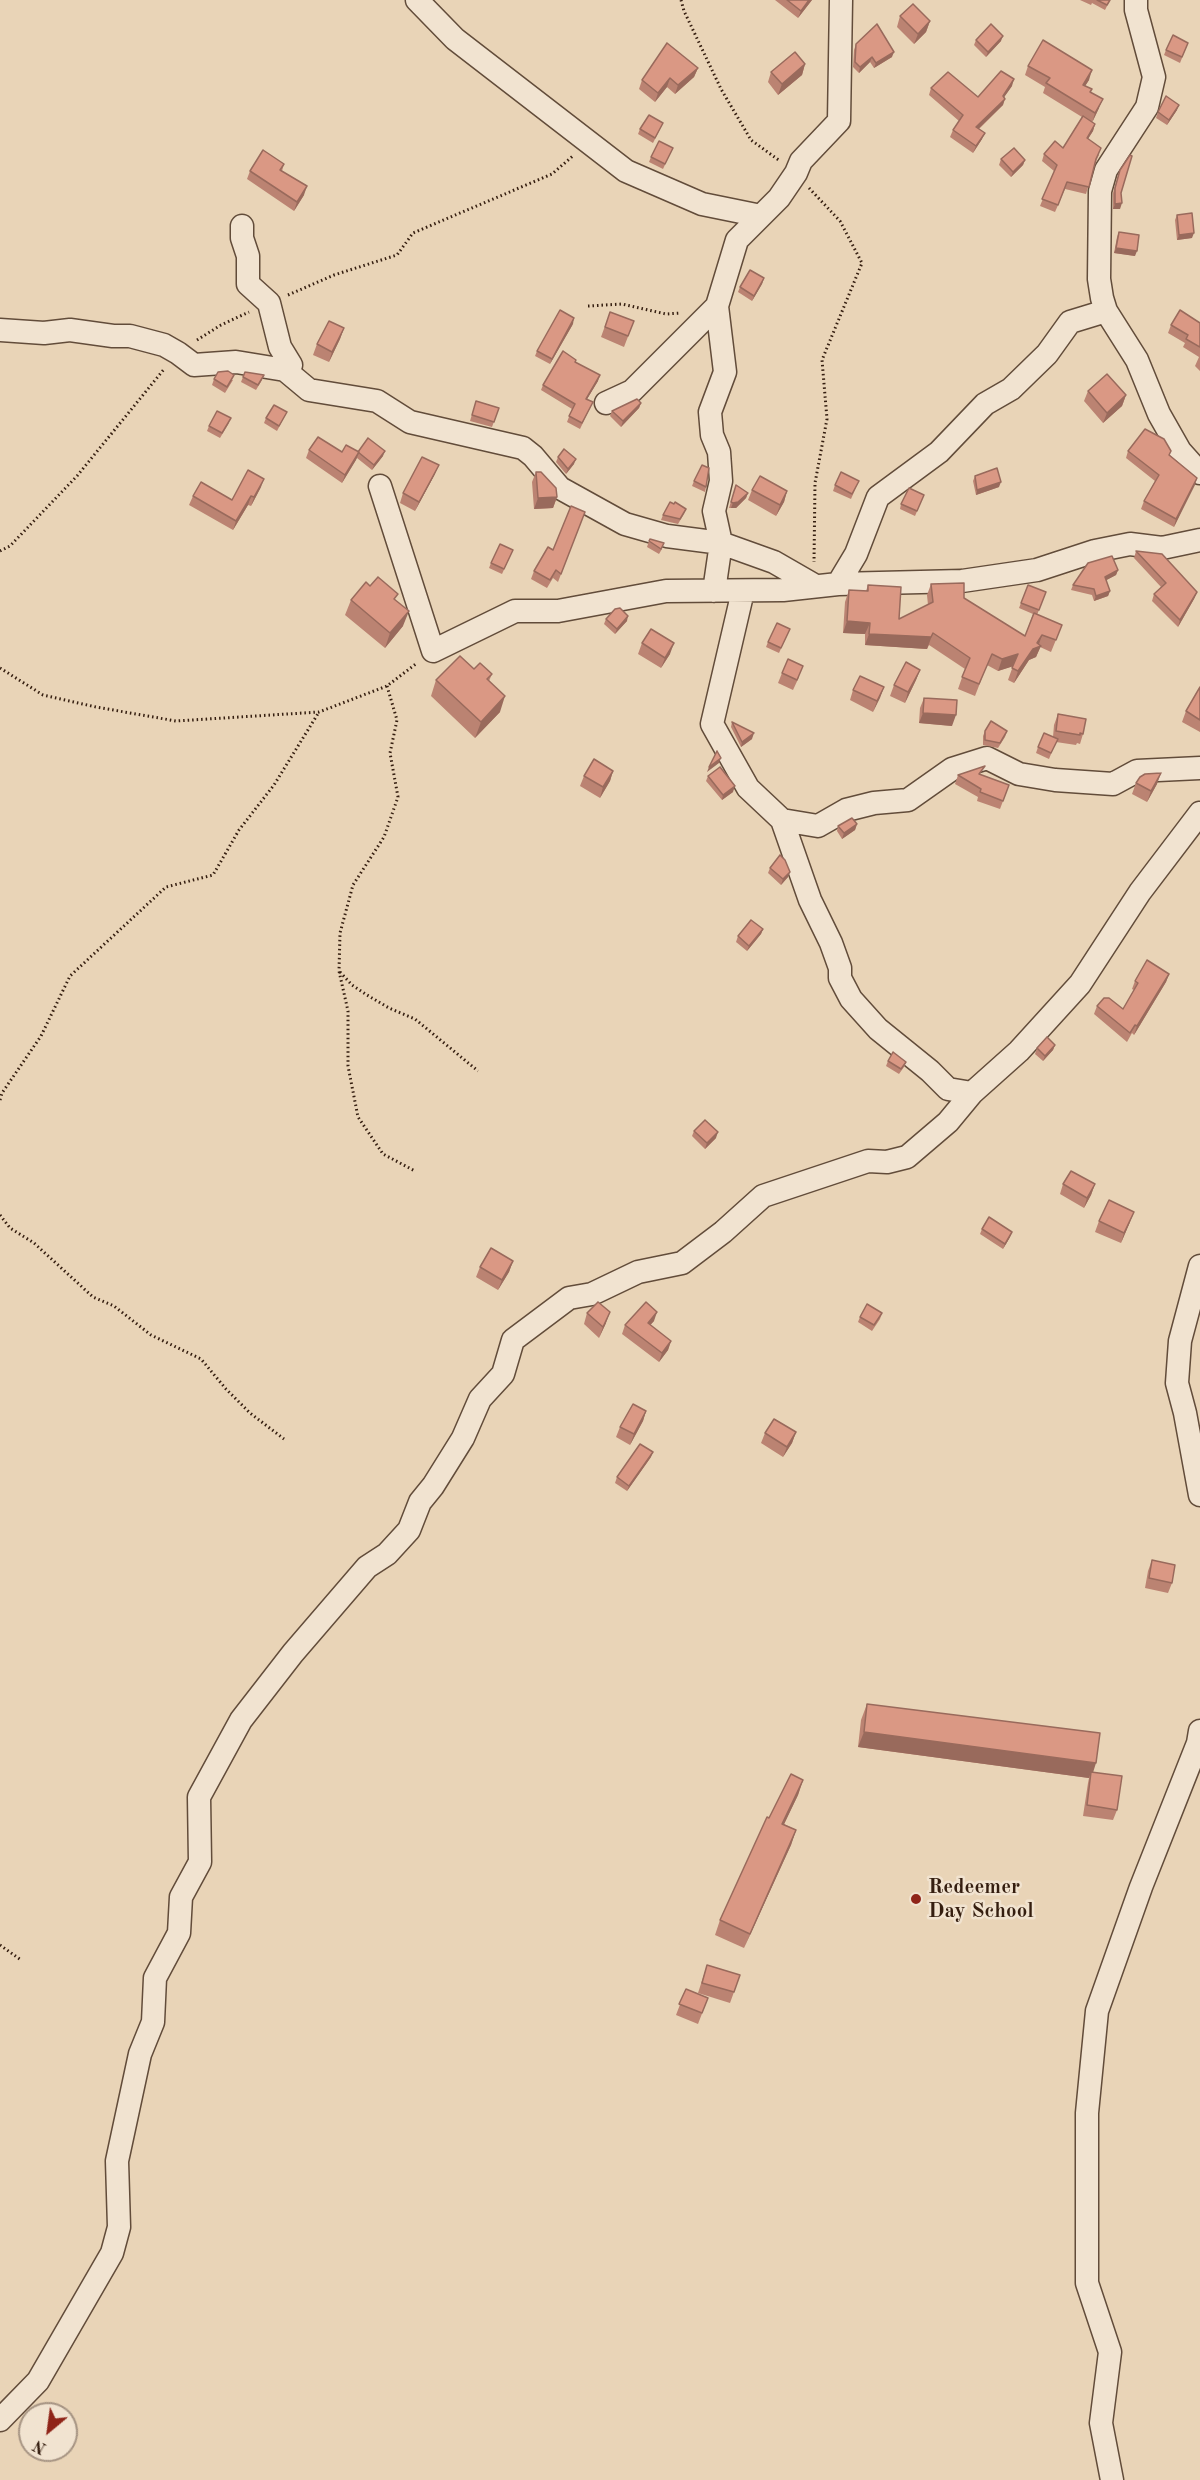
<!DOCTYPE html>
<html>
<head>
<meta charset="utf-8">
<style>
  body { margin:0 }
  #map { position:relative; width:1200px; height:2480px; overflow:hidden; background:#e9d4b7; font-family:"Old Standard TT",serif }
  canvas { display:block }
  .north { position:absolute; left:18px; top:2402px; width:60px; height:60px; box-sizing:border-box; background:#f1e3d0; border:2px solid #a69483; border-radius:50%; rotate:209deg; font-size:16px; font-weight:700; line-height:24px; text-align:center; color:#351e10 }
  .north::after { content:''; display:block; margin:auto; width:21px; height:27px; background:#8f2418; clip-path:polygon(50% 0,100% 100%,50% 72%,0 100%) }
</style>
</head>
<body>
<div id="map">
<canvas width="1200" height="2480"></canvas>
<div class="north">N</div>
</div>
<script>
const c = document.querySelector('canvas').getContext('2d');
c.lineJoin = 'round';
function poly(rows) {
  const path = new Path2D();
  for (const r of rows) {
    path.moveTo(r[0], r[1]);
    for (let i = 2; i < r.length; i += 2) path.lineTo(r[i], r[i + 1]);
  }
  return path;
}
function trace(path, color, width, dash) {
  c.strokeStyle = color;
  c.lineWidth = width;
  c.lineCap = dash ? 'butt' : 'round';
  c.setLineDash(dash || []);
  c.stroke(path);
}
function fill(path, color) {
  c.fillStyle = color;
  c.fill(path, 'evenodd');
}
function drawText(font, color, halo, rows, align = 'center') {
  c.font = font + ' "Old Standard TT",serif';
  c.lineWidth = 5;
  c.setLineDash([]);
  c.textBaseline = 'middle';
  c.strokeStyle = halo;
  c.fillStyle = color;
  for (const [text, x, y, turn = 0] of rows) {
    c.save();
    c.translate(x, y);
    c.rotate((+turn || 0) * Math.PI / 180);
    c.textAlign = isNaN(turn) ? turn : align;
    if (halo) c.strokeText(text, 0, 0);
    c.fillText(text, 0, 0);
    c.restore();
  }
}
const minor = poly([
  [417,0,455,39,626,171,702,204,761,216],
  [1136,0,1136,10,1154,77,1147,107,1106,170,1100,191,1099,279,1102,298,1106,311,1137,360,1159,414,1180,451,1200,473],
  [242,226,242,238,248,256,248,284,269,303,280,347,291,365],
  [0,330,44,333,70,330,113,336,130,336,164,345,178,353,194,365,236,362,285,370,309,390,377,401,410,422,523,448,533,456,560,488,625,524,667,536,721,543,774,562,814,585],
  [606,403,632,391,717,306,737,240,779,198,796,173,801,161,839,121,841,0],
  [380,486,433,651,515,611,558,611,666,591,783,590,838,584,962,581,1037,570,1095,551,1130,544,1162,548,1200,540],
  [838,584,856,554,878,497,939,452,985,404,1011,389,1047,354,1070,322,1106,311],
  [714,591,721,543,714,511,721,481,719,452,712,435,710,412,725,372,717,306],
  [743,591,712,724,748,788,782,820,810,900,831,943,840,968,840,978,851,999,878,1029,930,1071,948,1089,972,1093],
  [782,820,818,826,846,810,874,803,908,800,952,769,987,758,1019,774,1055,780,1113,784,1137,771,1200,768],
  [1200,1266,1180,1341,1177,1383,1185,1413,1200,1495],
  [0,2420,38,2381,112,2253,119,2227,117,2161,140,2054,153,2022,155,1978,179,1933,181,1897,200,1862,199,1797,241,1720,293,1653,367,1567,387,1554,409,1530,420,1502,433,1486,463,1438,480,1399,503,1374,513,1340,569,1298,592,1294,638,1272,682,1263,723,1232,763,1196,868,1161,887,1162,907,1157,948,1122,972,1093,1019,1051,1080,984,1140,892,1200,813],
  [1112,2480,1101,2423,1110,2352,1087,2283,1087,2113,1097,2011,1141,1887,1198,1743,1200,1731]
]);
trace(minor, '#624c3a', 25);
trace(poly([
  [681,0,684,11,721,89,751,140,780,161],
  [809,188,840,221,862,263,822,360,827,419,815,483,814,562],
  [288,295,334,275,397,255,413,233,552,174,574,155],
  [588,306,622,304,666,314,681,313],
  [197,340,221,325,249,312],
  [0,551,10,546,77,476,165,368],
  [0,668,43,695,96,707,176,721,319,712,387,686,417,663],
  [387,686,397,720,390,753,398,797,384,837,353,885,340,933,339,971,348,1011,348,1066,358,1117,383,1154,415,1171],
  [340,972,352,985,367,995,389,1008,415,1019,478,1071],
  [0,1100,2,1093,41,1036,70,976,166,887,213,875,239,830,274,785,319,712],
  [0,1215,10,1228,34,1243,93,1297,114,1306,151,1335,201,1359,226,1389,250,1413,284,1439],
  [0,1945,21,1960]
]), '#351e10', 3, [1.5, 3]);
trace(minor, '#f1e3d0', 22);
fill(poly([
  [775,0,812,0,798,18],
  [1080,0,1110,0,1105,10,1092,3,1091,5],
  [900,16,930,21,926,32,914,44,897,27],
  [976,40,1001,41,986,57,974,45],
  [1188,43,1180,63,1164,55,1166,50],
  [856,44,892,57,874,68,870,62,859,73,853,67,854,50],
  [805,64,802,75,778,95,768,82,771,72],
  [1028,66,1089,80,1085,86,1091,92,1099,108,1092,122,1095,124,1093,131,1088,139,1099,155,1095,163,1086,194,1065,189,1055,212,1040,206,1054,171,1042,161,1044,154,1063,148,1082,117,1043,93,1045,87,1025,75],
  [698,68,694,77,675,94,667,87,655,102,639,89,642,80],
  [1012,86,1004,97,1003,105,979,129,982,139,973,153,950,137,953,130,959,121,929,95,931,88,978,97],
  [1177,110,1167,125,1156,118,1158,112],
  [663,123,653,143,638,134,640,129],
  [673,148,663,169,649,162,651,157],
  [1001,159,1025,160,1023,165,1011,177,999,165],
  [284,164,282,171,304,195,294,211,247,179,250,171],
  [1118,176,1121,193,1120,209,1113,209,1113,193],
  [1177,215,1192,238,1177,240,1175,220],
  [1119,232,1135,256,1114,253,1117,237],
  [764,278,762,284,752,301,738,292,740,287],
  [610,312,634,321,624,347,601,337],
  [1200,323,1200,371,1195,366,1199,357,1183,347,1185,343,1168,333,1171,325],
  [573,324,550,364,535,356,537,351],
  [344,328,340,339,329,362,313,355,317,344],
  [575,362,598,381,587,399,593,402,580,429,567,422,572,409,541,390,543,385],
  [243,377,262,380,256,390,241,382],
  [214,379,233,380,225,393,212,385],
  [1088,391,1126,395,1122,406,1103,423,1084,401],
  [476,401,499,408,492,427,470,421],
  [641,403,639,408,621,427,610,416,612,411],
  [287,412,277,431,264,423,266,418],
  [229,423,220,438,207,431,209,426],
  [309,450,342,452,358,451,383,456,372,470,357,458,342,483,306,458],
  [1128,451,1170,455,1197,478,1174,527,1141,509,1144,501,1155,481,1126,458],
  [558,457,574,464,566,474,556,462],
  [536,472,557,497,553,508,534,509,532,482],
  [435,474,415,511,400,503,403,493],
  [975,476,999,487,976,495,973,481],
  [694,481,706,487,705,492,692,486],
  [859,481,851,499,833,491,835,485],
  [736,485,748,493,746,498,736,508,729,508],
  [261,487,251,506,248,505,233,530,189,505,193,496,232,500],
  [752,490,787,491,784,502,776,516,748,500],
  [924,495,915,516,900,509,901,504],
  [686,509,684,514,678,524,661,520,663,515],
  [585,512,558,582,553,578,547,588,531,579,534,571],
  [649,541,662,549,659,554,647,547],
  [513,550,502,574,489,568,491,563],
  [1136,551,1197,592,1194,599,1178,627,1152,601,1154,594,1161,587,1134,558],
  [1118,570,1116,575,1106,580,1110,591,1108,596,1094,601,1092,595,1071,590,1073,585],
  [931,584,964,598,1025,636,1033,614,1019,608,1028,585,1046,592,1037,615,1062,625,1051,652,1040,647,1036,657,1029,660,1014,683,1008,680,1013,666,998,671,987,665,975,696,958,689,965,669,929,645,927,649,865,645,865,634,843,633,845,602,849,590,866,591,868,585,899,619,928,605,927,595],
  [370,586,396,600,403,626,385,648,345,615,351,600],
  [606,619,627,621,615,634,604,624],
  [790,629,779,653,766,647,768,642],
  [642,643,670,654,661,668,638,654],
  [474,669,492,674,489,681,500,712,475,738,431,696,436,680],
  [920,670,916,680,905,703,890,696,894,685],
  [782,673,799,677,793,690,778,683],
  [884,687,873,712,850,700,853,690],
  [1200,687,1200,732,1182,722,1186,711],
  [924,698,952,726,919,723,920,708],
  [1058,714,1083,734,1080,744,1077,743,1076,745,1056,742,1049,759,1036,753,1038,747,1053,737,1054,725],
  [732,722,752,739,741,747,731,727],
  [985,731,1007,731,1005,737,998,748,983,745,983,736],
  [613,771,610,781,600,798,580,786,584,776],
  [958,775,981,775,1009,785,1000,809,977,801,978,797,955,784],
  [708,776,733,792,722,800,706,781],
  [1136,783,1157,784,1147,802,1132,794],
  [857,824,855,830,842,839,837,831,838,826],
  [770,868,788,877,781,885,768,873],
  [763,929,761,934,747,951,736,942,738,936],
  [1169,974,1166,982,1134,1035,1132,1033,1127,1042,1094,1014,1097,1006,1123,1009,1134,990,1132,989,1135,981],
  [1055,1045,1053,1050,1043,1061,1035,1054,1037,1048],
  [888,1061,906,1062,904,1067,899,1074,886,1066],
  [694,1131,716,1138,705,1149,692,1136],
  [1063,1184,1095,1184,1091,1195,1084,1208,1060,1194],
  [1099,1221,1130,1222,1121,1243,1095,1232],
  [982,1229,1010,1237,1003,1249,980,1234],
  [513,1261,509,1272,498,1290,476,1277,480,1267],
  [587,1313,606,1323,599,1338,584,1324],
  [882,1313,880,1319,872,1331,858,1322,860,1317],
  [654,1321,650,1325,671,1341,668,1350,659,1362,622,1334,625,1325],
  [646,1411,643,1421,630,1445,616,1437,620,1427],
  [796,1432,792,1443,783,1457,761,1443,765,1433],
  [651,1457,627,1491,615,1483,617,1477],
  [1152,1560,1172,1583,1168,1593,1145,1588,1148,1571],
  [867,1704,1093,1772,1117,1810,1113,1820,1083,1816,1088,1783,1089,1778,858,1747,861,1720],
  [803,1780,798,1795,784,1824,796,1830,791,1845,744,1948,715,1935,720,1920,769,1818],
  [707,1965,734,1992,730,2003,698,1993],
  [686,1989,708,1998,698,2024,676,2015]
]), '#bb8372');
fill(poly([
  [809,0,812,0,798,18,801,11],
  [930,21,926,32,914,44,918,34],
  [1003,36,1001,41,986,57,988,52],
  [894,52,892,57,874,68,876,63],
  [872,57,870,62,859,73,860,67],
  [805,64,802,75,778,95,782,84],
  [698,68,694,77,675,94,678,85],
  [1092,70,1089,80,1080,94,1083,85],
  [670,78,667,87,655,102,658,93],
  [1014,79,1012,86,1000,103,1003,96],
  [1005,99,1003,105,974,133,976,127],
  [1103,99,1099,108,1092,123,1095,113],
  [1179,105,1177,110,1167,125,1169,120],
  [1095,124,1093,131,1084,145,1087,138],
  [985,133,982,139,973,153,976,146],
  [1025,160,1023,165,1011,177,1013,172],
  [307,186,304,195,294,211,297,202],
  [1122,203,1120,209,1113,209,1115,204],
  [1194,233,1192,238,1177,240,1179,235],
  [1116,248,1137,251,1135,256,1114,253],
  [764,278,762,284,752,301,754,296],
  [574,318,573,324,550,364,552,359],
  [344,328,340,339,329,362,332,352],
  [600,375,598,381,584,404,586,399],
  [1126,395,1122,406,1103,423,1107,413],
  [641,403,639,408,621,427,623,421],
  [385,451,383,456,372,470,374,465],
  [359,452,356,460,342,483,345,475],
  [576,459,574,464,566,474,568,469],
  [439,465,435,474,415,511,419,502],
  [1197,478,1195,485,1174,527,1176,519],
  [264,479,261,487,251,506,254,497],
  [1001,482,999,487,976,495,977,490],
  [787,491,784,502,776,516,780,505],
  [748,493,746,498,736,508,731,508,733,503],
  [251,496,248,505,233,530,236,521],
  [557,497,553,508,534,509,538,498],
  [1118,570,1116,575,1103,582,1105,577],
  [1110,591,1108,596,1094,601,1096,596],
  [1197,592,1194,599,1178,627,1180,620],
  [409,611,403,626,385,648,390,633],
  [628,616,627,621,615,634,617,629],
  [847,621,870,623,865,634,843,633],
  [933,633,927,649,865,645,869,634],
  [1042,635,1038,647,1041,646,1036,657,1029,660,1014,683,1018,671],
  [674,643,670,654,661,668,665,658],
  [1018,654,1014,666,998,671,1002,659],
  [920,670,916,680,905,703,908,692],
  [884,687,880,698,873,712,877,701],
  [505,696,500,712,475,738,481,722],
  [923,713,956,715,952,726,919,723],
  [754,733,752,739,741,747,742,742],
  [721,758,719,763,707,772,709,767],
  [613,771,610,781,600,798,603,787],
  [1161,773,1157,784,1147,802,1151,791],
  [735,786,733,792,722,800,723,795],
  [857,824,855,830,842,839,844,833],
  [790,872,788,877,781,885,783,879],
  [763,929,761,934,747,951,749,946],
  [1169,974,1166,982,1134,1035,1137,1026],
  [1055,1045,1053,1050,1043,1061,1045,1056],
  [718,1132,716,1138,705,1149,707,1143],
  [1095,1184,1091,1195,1084,1208,1087,1198],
  [1134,1212,1130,1222,1121,1243,1124,1233],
  [1012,1232,1010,1237,1003,1249,1005,1244],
  [513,1261,509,1272,498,1290,502,1280],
  [610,1312,606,1323,599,1338,603,1327],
  [657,1312,654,1321,644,1332,648,1323],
  [671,1341,668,1350,659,1362,662,1353],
  [646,1411,643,1421,630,1445,634,1434],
  [796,1432,792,1443,783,1457,787,1447],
  [653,1452,651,1457,627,1491,629,1486],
  [864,1732,1096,1763,1091,1779,1091,1772,1089,1778,858,1747],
  [803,1780,798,1795,777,1839,782,1824],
  [796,1830,791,1845,744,1948,750,1934]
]), '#996a5c');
const building = poly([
  [787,0,809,0,801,11,787,0],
  [1097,0,1110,0,1107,5,1097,0],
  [913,4,930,21,918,34,900,16,913,4],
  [877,24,894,52,876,63,872,57,860,67,855,62,856,44,877,24],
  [991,24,1003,36,988,52,976,40,991,24],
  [1173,35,1188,43,1182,57,1166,50,1173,35],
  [1043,40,1092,70,1083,85,1092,89,1090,92,1103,99,1095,113,1046,83,1050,78,1028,66,1043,40],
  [667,43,698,68,678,85,670,78,658,93,642,80,667,43],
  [795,52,805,64,782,84,771,72,795,52],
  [1001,71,1014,79,1003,96,1005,99,976,127,985,133,976,146,953,130,963,115,931,88,948,72,978,97,1001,71],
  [1166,96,1179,105,1169,120,1158,112,1166,96],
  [649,115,663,123,655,138,640,129,649,115],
  [1083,116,1095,124,1087,138,1101,148,1096,159,1089,187,1067,182,1058,205,1042,199,1057,165,1044,154,1055,141,1063,148,1083,116],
  [659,141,673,148,665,164,651,157,659,141],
  [1014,148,1025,160,1013,172,1001,159,1014,148],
  [263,150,284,164,280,170,307,186,297,202,250,171,263,150],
  [1130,155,1132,156,1121,193,1122,203,1115,204,1115,188,1120,170,1130,155],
  [1192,213,1194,233,1179,235,1177,215,1192,213],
  [1119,232,1139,235,1137,251,1116,248,1119,232],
  [750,270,764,278,754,296,740,287,750,270],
  [560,310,574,318,552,359,537,351,560,310],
  [1180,310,1200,323,1200,347,1186,339,1188,335,1171,325,1180,310],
  [610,312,634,321,628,336,605,327,610,312],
  [329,321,344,328,332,352,317,344,329,321],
  [563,351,576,360,575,362,600,375,586,399,593,402,582,423,569,416,575,404,543,385,563,351],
  [228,371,234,375,227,387,214,379,218,372,228,371],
  [245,372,264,375,258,385,243,377,245,372],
  [1107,374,1126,395,1107,413,1088,391,1107,374],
  [637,399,641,403,623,421,612,411,637,399],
  [476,401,499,408,494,422,472,415,476,401],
  [274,405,287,412,279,426,266,418,274,405],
  [217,411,231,418,222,433,209,426,217,411],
  [1145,429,1164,439,1171,451,1169,455,1197,478,1176,519,1144,501,1159,475,1128,451,1145,429],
  [318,437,342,452,346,445,359,452,345,475,309,450,318,437],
  [368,438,385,451,374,465,358,452,368,438],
  [564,449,576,459,568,469,558,457,564,449],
  [422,457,439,465,419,502,403,493,422,457],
  [702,465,709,468,706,487,694,481,702,465],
  [997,468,1001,482,977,490,975,476,997,468],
  [248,470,264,479,254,497,251,496,236,521,193,496,201,482,232,500,248,470],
  [536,472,541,472,556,488,557,497,538,498,536,472],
  [841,472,859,481,852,494,835,485,841,472],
  [760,476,787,491,780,505,752,490,760,476],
  [736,485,748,493,738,502,733,503,731,502,736,485],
  [909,488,924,495,917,511,901,504,909,488],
  [670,502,674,504,675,502,686,509,680,519,663,515,670,502],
  [571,506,585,512,561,574,556,570,550,580,534,571,548,547,553,550,571,506],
  [650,539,664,543,661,549,649,541,650,539],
  [500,544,513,550,504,569,491,563,500,544],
  [1136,551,1162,554,1197,592,1180,620,1154,594,1166,583,1136,551],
  [1112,556,1118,570,1105,577,1110,591,1096,596,1094,589,1073,585,1088,563,1112,556],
  [378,577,398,594,394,599,409,611,390,633,351,600,366,582,370,586,378,577],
  [964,583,964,598,1025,636,1034,613,1062,625,1056,640,1042,635,1037,643,1041,646,1033,649,1018,671,1012,668,1018,654,1002,659,992,654,979,684,962,677,970,658,933,633,931,637,869,634,870,623,847,621,849,590,868,591,868,585,901,587,899,619,933,602,931,584,964,583],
  [1028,585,1046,592,1039,610,1021,603,1028,585],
  [620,608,628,616,617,629,606,619,615,609,620,608],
  [777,623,790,629,781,648,768,642,777,623],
  [651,629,674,643,665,658,642,643,651,629],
  [460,656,474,669,480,663,492,674,487,679,505,696,481,722,436,680,460,656],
  [788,659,803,666,797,680,782,673,788,659],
  [906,662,920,670,908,692,894,685,906,662],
  [860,676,884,687,877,701,853,690,860,676],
  [1200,687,1200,720,1186,711,1200,687],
  [924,698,957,700,956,715,923,713,924,698],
  [1058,714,1086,719,1083,734,1080,733,1080,735,1056,731,1058,714],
  [991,721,1007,731,1000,743,985,740,985,731,991,721],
  [732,722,754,733,742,742,732,722],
  [1044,733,1058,739,1051,753,1038,747,1044,733],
  [717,751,721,758,709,767,717,751],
  [594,759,613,771,603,787,584,776,594,759],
  [985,766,979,774,1009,785,1003,801,980,792,981,789,958,775,985,766],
  [720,767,735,786,723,795,708,776,720,767],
  [1161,773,1151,791,1136,783,1140,777,1145,774,1161,773],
  [852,818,857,824,844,833,838,826,852,818],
  [780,855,785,860,790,872,783,879,770,868,780,855],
  [751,920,763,929,749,946,738,936,751,920],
  [1147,960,1169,974,1137,1026,1135,1025,1130,1033,1097,1006,1104,998,1109,998,1123,1009,1138,983,1135,981,1147,960],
  [1047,1037,1055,1045,1045,1056,1037,1048,1047,1037],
  [893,1052,906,1062,901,1069,888,1061,893,1052],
  [705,1120,718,1132,707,1143,694,1131,705,1120],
  [1071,1171,1095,1184,1087,1198,1063,1184,1071,1171],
  [1109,1200,1134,1212,1124,1233,1099,1221,1109,1200],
  [989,1217,1012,1232,1005,1244,982,1229,989,1217],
  [491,1248,513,1261,502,1280,480,1267,491,1248],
  [598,1302,610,1312,603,1327,587,1313,598,1302],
  [646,1302,657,1312,648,1323,671,1341,662,1353,625,1325,646,1302],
  [867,1304,882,1313,874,1325,860,1317,867,1304],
  [633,1404,646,1411,634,1434,620,1427,633,1404],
  [774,1419,796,1432,787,1447,765,1433,774,1419],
  [640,1444,653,1452,629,1486,617,1477,640,1444],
  [1152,1560,1175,1565,1172,1583,1149,1578,1152,1560],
  [867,1704,1100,1733,1096,1763,864,1732,867,1704],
  [1091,1772,1122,1776,1117,1810,1087,1805,1091,1772],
  [791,1774,803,1780,782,1824,796,1830,750,1934,720,1920,767,1817,769,1818,791,1774],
  [707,1965,740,1975,734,1992,702,1983,707,1965],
  [686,1989,708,1998,702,2013,679,2004,686,1989]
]);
fill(building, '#da9884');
trace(building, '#996a5c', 1.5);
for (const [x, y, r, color] of [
  [916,1899,6,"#8f2418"]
]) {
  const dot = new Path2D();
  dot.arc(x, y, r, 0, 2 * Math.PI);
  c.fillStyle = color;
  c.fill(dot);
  trace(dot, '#f1e3d0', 2);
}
drawText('bold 21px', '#351e10', '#f1e3d0', [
  ["Redeemer",928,1887],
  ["Day School",928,1911]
], 'left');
</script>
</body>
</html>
